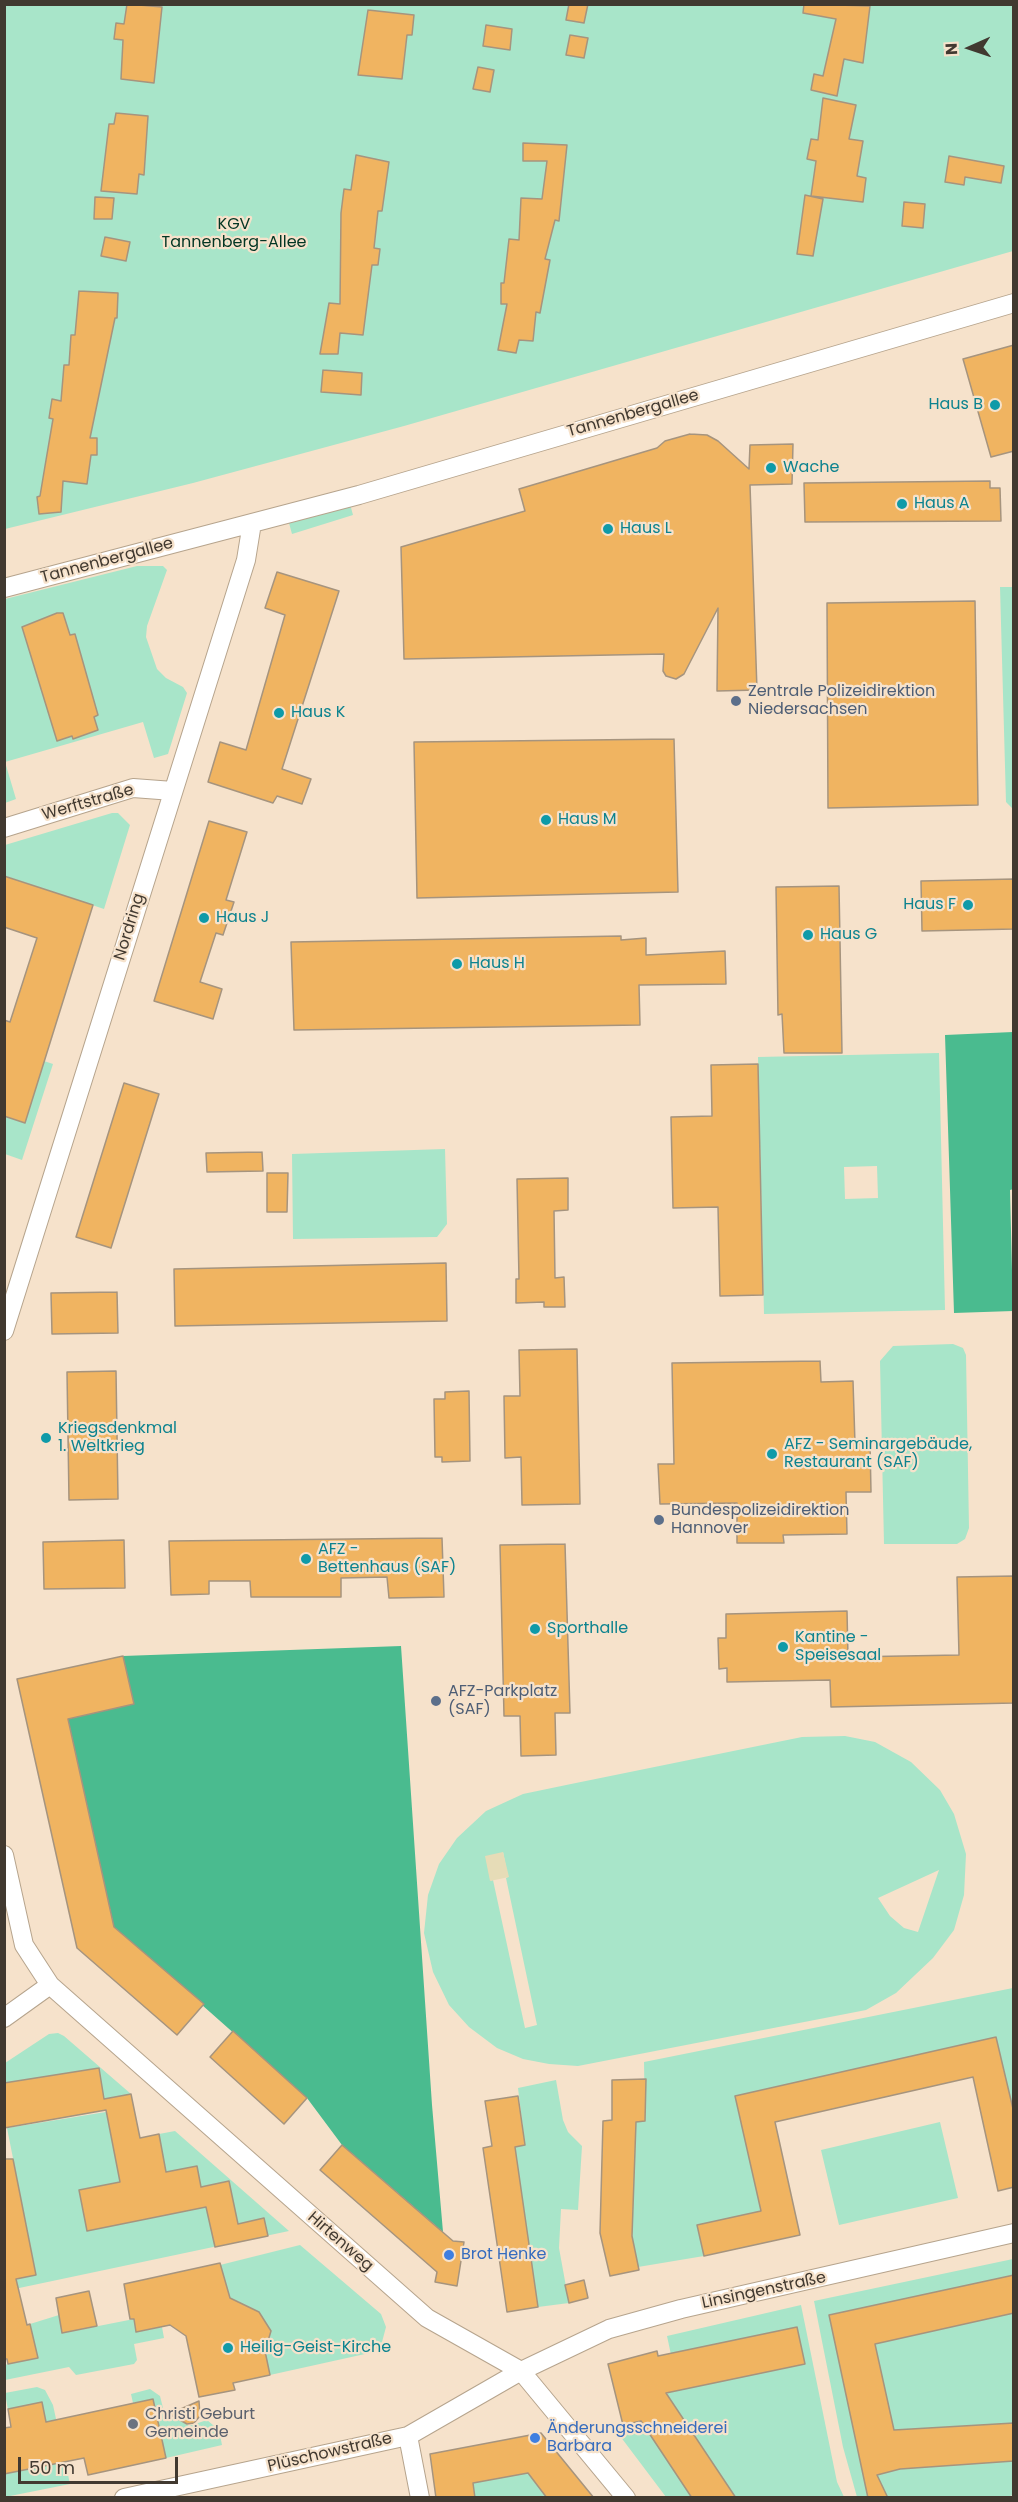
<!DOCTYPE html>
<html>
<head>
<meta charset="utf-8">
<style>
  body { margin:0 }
  #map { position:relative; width:1018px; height:2502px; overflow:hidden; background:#f6e2cb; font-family:Poppins,sans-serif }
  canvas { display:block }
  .frame { position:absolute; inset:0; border:6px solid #413930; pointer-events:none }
  .north { position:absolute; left:940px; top:18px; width:60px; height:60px; -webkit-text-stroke:4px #f6e2cb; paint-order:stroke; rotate:267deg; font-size:16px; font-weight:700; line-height:24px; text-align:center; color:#413930 }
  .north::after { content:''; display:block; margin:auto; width:21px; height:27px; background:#413930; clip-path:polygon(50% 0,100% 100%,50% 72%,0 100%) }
  .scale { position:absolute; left:18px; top:2457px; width:160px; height:27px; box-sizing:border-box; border:3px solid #413930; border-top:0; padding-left:8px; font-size:18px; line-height:21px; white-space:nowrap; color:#413930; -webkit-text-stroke:4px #f6e2cb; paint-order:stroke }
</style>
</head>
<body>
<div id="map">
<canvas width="1018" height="2502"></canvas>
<div class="frame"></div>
<div class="north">N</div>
<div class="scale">50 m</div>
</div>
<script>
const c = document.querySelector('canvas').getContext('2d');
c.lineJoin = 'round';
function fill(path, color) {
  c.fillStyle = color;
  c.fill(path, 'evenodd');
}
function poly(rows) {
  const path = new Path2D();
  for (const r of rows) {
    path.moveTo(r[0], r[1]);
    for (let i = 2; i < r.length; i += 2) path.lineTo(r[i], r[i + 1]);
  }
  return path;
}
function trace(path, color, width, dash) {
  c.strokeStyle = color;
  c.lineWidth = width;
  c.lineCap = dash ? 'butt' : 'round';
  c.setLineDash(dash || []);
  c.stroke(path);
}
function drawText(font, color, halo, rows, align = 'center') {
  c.font = font + ' Poppins,sans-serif';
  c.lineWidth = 4.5;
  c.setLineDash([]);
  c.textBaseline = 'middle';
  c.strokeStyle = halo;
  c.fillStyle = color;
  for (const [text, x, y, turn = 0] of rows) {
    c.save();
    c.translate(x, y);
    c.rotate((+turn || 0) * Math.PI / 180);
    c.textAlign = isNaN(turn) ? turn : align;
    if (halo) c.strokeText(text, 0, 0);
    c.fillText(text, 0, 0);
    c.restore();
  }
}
fill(poly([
  [4,5,1013,5,1013,251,404,426,193,483,5,529],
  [350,504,353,515,292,534,289,523],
  [137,566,163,566,167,570,147,626,146,637,157,669,166,678,183,687,187,693,168,754,154,758,143,722,5,762,16,799,5,803,5,599],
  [1000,587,1013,587,1013,809,1006,802],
  [112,813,118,813,130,825,104,909,5,876,5,845],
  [5,1048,53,1064,22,1160,5,1154],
  [939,1053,945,1310,764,1314,758,1057],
  [877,1166,878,1198,845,1199,844,1167],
  [445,1149,447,1224,437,1237,293,1239,292,1154],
  [953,1344,963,1348,966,1355,969,1528,965,1539,957,1544,884,1544,880,1361,893,1346],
  [845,1736,875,1742,911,1762,940,1790,954,1814,966,1854,964,1895,954,1930,933,1958,896,1993,866,2010,578,2066,549,2064,523,2059,497,2048,469,2027,449,2005,433,1972,424,1933,428,1895,439,1864,457,1838,486,1811,523,1794,571,1784,802,1737],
  [503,1852,508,1877,506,1878,537,2025,525,2028,493,1880,491,1881],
  [939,1870,918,1932,904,1928,890,1916,878,1898],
  [1013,1988,1013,2113,996,2037,735,2096,761,2211,697,2225,704,2256,638,2267,632,2236,636,2122,645,2121,644,2062],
  [58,2033,64,2036,131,2094,104,2099,5,2083,5,2063,49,2034],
  [556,2080,563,2120,568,2132,582,2146,578,2210,561,2209,559,2248,569,2303,538,2307,515,2147,525,2145,518,2088],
  [106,2112,116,2161,162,2152,159,2134,175,2131,289,2231,5,2291,5,2281,36,2274,7,2128],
  [940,2122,958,2198,839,2225,821,2150],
  [300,2245,381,2314,386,2327,382,2342,374,2352,270,2375,265,2351,270,2330,258,2312,247,2311,238,2301,230,2301,220,2265],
  [1013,2259,1013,2495,1004,2498,857,2497,843,2447,814,2301],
  [801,2305,837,2482,844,2497,666,2497,617,2432,623,2425,672,2413,666,2387,677,2383,667,2336],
  [59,2315,63,2333,134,2319,137,2332,162,2327,164,2338,134,2344,137,2360,134,2364,76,2375,69,2367,5,2380,4,2365,38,2358,30,2324],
  [37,2387,45,2390,53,2405,70,2484,5,2497,4,2428,11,2427,5,2393],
  [150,2389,160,2396,166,2420,176,2418,189,2426,207,2420,219,2430,222,2445,166,2458,153,2399,133,2403,131,2394],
  [528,2473,547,2497,475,2497,473,2483]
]), '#a8e5c9');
fill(poly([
  [1013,1032,1014,1189,1010,1190,1013,1311,954,1313,945,1035],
  [401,1646,432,2105,443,2232,342,2145,307,2098,114,1927,68,1719,133,1704,123,1656]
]), '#4abb8f');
fill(poly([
  [503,1852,509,1877,490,1881,485,1856]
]), '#e6dcb7');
const building = poly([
  [127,4,162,7,154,83,121,79,123,40,114,39,116,23,124,24,127,4],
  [569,4,588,4,584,23,566,20,569,4],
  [804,4,870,6,863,63,844,59,837,96,811,90,814,74,823,76,836,19,803,13,804,4],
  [368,10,414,15,412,35,407,35,402,79,358,75,368,10],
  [486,25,512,29,510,50,483,46,486,25],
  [570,35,588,38,584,58,566,55,570,35],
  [478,67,494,70,490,92,473,89,478,67],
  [823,98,856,105,849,139,863,141,857,176,866,178,863,202,811,196,816,161,807,159,811,139,818,140,823,98],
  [116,113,148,116,144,175,139,174,137,194,101,191,109,124,114,124,116,113],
  [523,143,567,145,559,221,555,220,545,259,550,260,540,313,536,312,533,341,519,340,516,353,498,350,507,304,501,304,501,283,504,283,509,239,519,240,521,198,542,199,547,161,523,161,523,143],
  [356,155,389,162,382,211,378,211,374,248,380,249,378,265,372,265,363,335,340,333,338,354,320,354,329,303,340,304,341,213,344,189,351,190,356,155],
  [949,156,1004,166,1001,183,965,177,964,185,945,182,949,156],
  [805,195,823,199,813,256,797,254,805,195],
  [95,197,114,198,112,219,94,219,95,197],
  [904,202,925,204,923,228,902,226,904,202],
  [105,237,130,242,126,261,101,256,105,237],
  [79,291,118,293,117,318,115,318,90,438,97,438,97,455,91,455,87,484,63,481,61,512,39,514,37,497,40,496,45,466,53,419,49,418,52,399,61,401,64,365,69,365,71,335,75,335,79,291],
  [1014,345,1014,451,991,457,963,359,1014,345],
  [323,370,362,373,361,395,321,392,323,370],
  [690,434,707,435,718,441,749,469,750,445,793,444,792,484,750,485,757,690,717,691,718,608,684,674,676,679,666,676,663,671,664,654,404,659,401,547,525,511,519,489,657,448,665,441,690,434],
  [990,481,990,488,1000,488,1001,521,805,522,804,483,990,481],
  [277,572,339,591,282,769,311,779,302,804,277,796,273,803,208,782,220,742,246,750,285,615,265,608,277,572],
  [975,601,978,805,828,808,827,603,975,601],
  [57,613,63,613,70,635,75,634,98,715,94,717,98,730,73,739,72,736,57,741,22,627,57,613],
  [674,739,678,892,417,898,414,742,674,739],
  [209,821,247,832,226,900,234,902,223,935,216,933,200,982,222,989,213,1019,154,1001,209,821],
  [4,876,93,905,25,1123,4,1116,4,1020,10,1022,37,938,4,927,4,876],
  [1014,879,1014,929,922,931,921,881,1014,879],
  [839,886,842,1053,784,1053,782,1014,778,1015,776,887,839,886],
  [621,936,621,940,646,938,646,955,725,951,726,984,639,985,640,1025,294,1030,291,942,621,936],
  [758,1064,763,1295,720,1296,718,1207,673,1208,671,1117,712,1116,711,1065,758,1064],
  [124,1083,159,1094,111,1248,76,1237,124,1083],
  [262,1152,263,1171,207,1172,206,1153,262,1152],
  [267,1173,288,1173,287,1212,267,1212,267,1173],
  [568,1178,568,1210,554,1211,555,1278,564,1277,565,1307,544,1307,544,1302,516,1303,516,1279,519,1279,517,1179,568,1178],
  [446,1263,447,1321,175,1326,174,1269,446,1263],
  [117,1292,118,1333,52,1334,51,1293,117,1292],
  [577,1349,580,1504,522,1505,521,1457,505,1458,504,1396,520,1396,519,1350,577,1349],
  [820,1361,821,1382,853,1381,855,1444,870,1444,871,1492,846,1492,847,1534,783,1535,784,1543,737,1543,737,1503,660,1504,658,1464,674,1464,672,1363,820,1361],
  [116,1371,118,1499,69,1500,67,1372,116,1371],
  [469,1391,470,1461,442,1462,442,1457,435,1457,434,1399,445,1399,445,1392,469,1391],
  [442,1538,444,1597,389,1598,387,1577,341,1578,341,1597,251,1597,250,1581,209,1581,209,1594,171,1595,169,1541,442,1538],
  [124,1540,125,1588,44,1589,43,1542,124,1540],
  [565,1544,570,1713,555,1713,556,1755,521,1756,520,1716,504,1716,500,1545,565,1544],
  [1014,1576,1014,1703,831,1707,830,1680,727,1682,727,1668,719,1669,718,1638,726,1638,726,1614,847,1611,848,1657,959,1655,957,1577,1014,1576],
  [123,1656,134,1704,68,1719,114,1927,204,2004,177,2035,77,1948,17,1679,123,1656],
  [233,2031,307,2098,284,2124,210,2057,233,2031],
  [996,2037,1014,2113,1014,2187,998,2191,973,2077,775,2122,800,2235,704,2256,697,2225,761,2211,735,2096,996,2037],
  [99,2068,104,2099,131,2094,140,2138,159,2134,166,2172,197,2166,201,2187,229,2181,238,2224,264,2218,268,2236,215,2247,206,2207,87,2231,79,2190,120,2182,106,2110,4,2128,4,2083,99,2068],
  [646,2079,645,2121,636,2122,632,2236,639,2270,610,2276,600,2233,603,2121,612,2120,612,2080,646,2079],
  [518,2096,525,2145,515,2147,538,2307,507,2312,483,2148,492,2146,485,2101,518,2096],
  [342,2145,453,2241,464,2242,457,2286,435,2282,437,2272,320,2170,342,2145],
  [4,2159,13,2159,36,2275,16,2279,27,2325,30,2324,38,2358,8,2364,7,2359,4,2359,4,2159],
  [220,2263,230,2298,259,2312,271,2331,265,2351,270,2375,233,2383,235,2390,199,2397,186,2336,170,2325,136,2332,134,2319,130,2319,124,2284,220,2263],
  [1014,2275,1014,2313,875,2344,894,2430,1014,2423,1014,2461,900,2469,877,2475,888,2498,868,2498,829,2315,1014,2275],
  [584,2280,588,2298,569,2303,565,2285,584,2280],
  [89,2291,97,2326,62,2333,56,2298,89,2291],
  [797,2327,805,2364,666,2393,736,2498,692,2498,641,2421,623,2425,608,2364,657,2351,658,2356,797,2327],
  [153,2399,166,2458,88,2475,84,2458,4,2474,4,2428,11,2427,8,2409,42,2402,46,2422,153,2399],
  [199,2401,200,2416,194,2423,187,2424,169,2414,199,2401],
  [541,2433,594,2498,547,2498,528,2473,473,2483,475,2498,436,2498,430,2454,541,2433]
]);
fill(building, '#f0b461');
trace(building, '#a6947e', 1.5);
const minor = poly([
  [4,588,359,495,1014,303],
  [4,828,133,788,173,791],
  [4,1331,246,560,252,523],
  [4,1855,24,1945,50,1985,427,2318,521,2371,626,2498],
  [4,2018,50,1985],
  [408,2436,420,2498],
  [124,2498,408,2436,521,2371,609,2329,681,2309,1014,2233]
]);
trace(minor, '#b6a48d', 20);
trace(minor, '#fff', 18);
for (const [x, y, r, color] of [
  [995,405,6,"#0f9aa8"],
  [771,468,6,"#0f9aa8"],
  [902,504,6,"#0f9aa8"],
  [608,529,6,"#0f9aa8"],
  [736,701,6,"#5c6f8a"],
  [279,713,6,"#0f9aa8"],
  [546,820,6,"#0f9aa8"],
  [968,905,6,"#0f9aa8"],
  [204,918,6,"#0f9aa8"],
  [808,935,6,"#0f9aa8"],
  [457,964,6,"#0f9aa8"],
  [46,1438,6,"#0f9aa8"],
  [772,1454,6,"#0f9aa8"],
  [659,1520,6,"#5c6f8a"],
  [306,1559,6,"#0f9aa8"],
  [535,1629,6,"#0f9aa8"],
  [783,1647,6,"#0f9aa8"],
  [436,1701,6,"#5c6f8a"],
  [449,2255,6,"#3f7fe0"],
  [228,2348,6,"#0f9aa8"],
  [133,2424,6,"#6b7280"],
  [535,2438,6,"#3f7fe0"]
]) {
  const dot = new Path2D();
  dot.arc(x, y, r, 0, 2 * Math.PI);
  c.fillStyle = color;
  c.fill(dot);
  trace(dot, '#f6e2cb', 2);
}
drawText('16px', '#023624', '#f6e2cb', [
  ["KGV",234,225],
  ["Tannenberg-Allee",234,243]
]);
drawText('16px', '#0d838f', '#f6e2cb', [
  ["Haus B",983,405,"right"],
  ["Wache",783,468],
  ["Haus A",914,504],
  ["Haus L",620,529],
  ["Haus K",291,713],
  ["Haus M",558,820],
  ["Haus F",956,905,"right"],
  ["Haus J",216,918],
  ["Haus G",820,935],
  ["Haus H",469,964],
  ["Kriegsdenkmal",58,1429],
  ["1. Weltkrieg",58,1447],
  ["AFZ - Seminargebäude,",784,1445],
  ["Restaurant (SAF)",784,1463],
  ["AFZ -",318,1550],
  ["Bettenhaus (SAF)",318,1568],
  ["Sporthalle",547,1629],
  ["Kantine -",795,1638],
  ["Speisesaal",795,1656],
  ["Heilig-Geist-Kirche",240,2348]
], 'left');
drawText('16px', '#413930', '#f6e2cb', [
  ["Tannenbergallee",633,414,-16],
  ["Tannenbergallee",107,561,-15],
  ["Werftstraße",88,803,-16],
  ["Nordring",130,927,-73],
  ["Hirtenweg",340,2242,41],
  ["Linsingenstraße",764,2291,-12],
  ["Plüschowstraße",330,2453,-13]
]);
drawText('16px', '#4e5e75', '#f6e2cb', [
  ["Zentrale Polizeidirektion",748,692],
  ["Niedersachsen",748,710],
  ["Bundespolizeidirektion",671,1511],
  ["Hannover",671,1529],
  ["AFZ-Parkplatz",448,1692],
  ["(SAF)",448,1710]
], 'left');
drawText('16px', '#366cbe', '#f6e2cb', [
  ["Brot Henke",461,2255],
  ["Änderungsschneiderei",547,2429],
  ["Barbara",547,2447]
], 'left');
drawText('16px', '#5b616d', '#f6e2cb', [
  ["Christi Geburt",145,2415],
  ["Gemeinde",145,2433]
], 'left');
</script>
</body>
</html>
